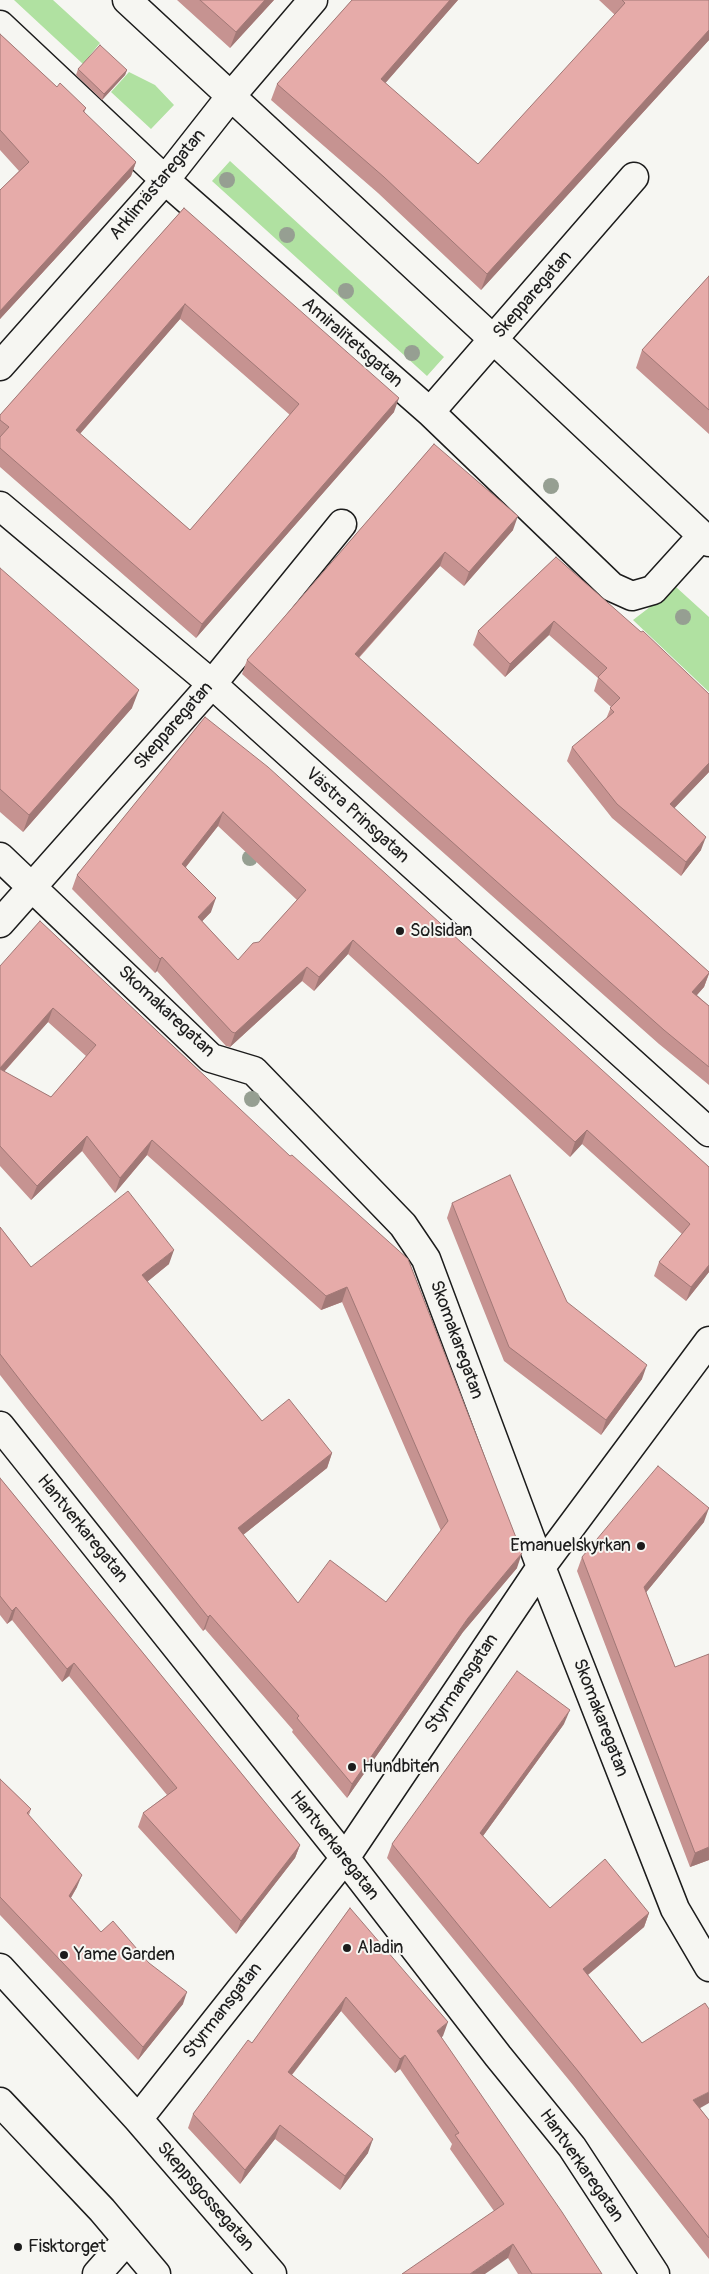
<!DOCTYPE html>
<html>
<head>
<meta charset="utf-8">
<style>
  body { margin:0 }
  canvas { display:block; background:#f6f6f2 }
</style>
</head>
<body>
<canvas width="709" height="2274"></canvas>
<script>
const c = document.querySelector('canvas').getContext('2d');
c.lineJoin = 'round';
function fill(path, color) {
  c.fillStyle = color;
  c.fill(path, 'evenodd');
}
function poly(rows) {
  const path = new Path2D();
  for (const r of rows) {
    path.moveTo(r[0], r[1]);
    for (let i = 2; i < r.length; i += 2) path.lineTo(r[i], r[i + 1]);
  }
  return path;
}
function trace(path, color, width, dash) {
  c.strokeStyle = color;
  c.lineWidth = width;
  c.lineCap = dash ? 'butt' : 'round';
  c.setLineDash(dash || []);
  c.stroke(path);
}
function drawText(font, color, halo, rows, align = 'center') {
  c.font = font + ' Pangolin,sans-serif';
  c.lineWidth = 4;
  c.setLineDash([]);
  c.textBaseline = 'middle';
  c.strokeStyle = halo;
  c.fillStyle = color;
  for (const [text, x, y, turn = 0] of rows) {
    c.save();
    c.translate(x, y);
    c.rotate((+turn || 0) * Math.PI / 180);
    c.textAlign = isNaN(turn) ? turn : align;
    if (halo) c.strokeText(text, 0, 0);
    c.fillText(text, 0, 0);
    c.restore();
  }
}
fill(poly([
  [14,0,53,0,100,43,83,64],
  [129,72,155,85,174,105,151,129,111,92],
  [230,161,444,357,427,376,212,181],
  [676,587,709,617,709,692,633,620]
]), '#b0e1a1');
const minor = poly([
  [127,0,494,340,709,542],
  [0,25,165,180,430,412,612,587,632,596,653,590,702,536],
  [0,366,165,180,231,96,313,0],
  [430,412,634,177],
  [0,506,212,684,709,1132],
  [0,857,211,1058,254,1071,403,1225,426,1259,541,1567,675,1909,709,1967],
  [0,923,212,684,342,524],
  [0,1426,345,1858,498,2056,572,2147,655,2274],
  [0,1968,138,2119,272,2274],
  [138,2119,345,1858,541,1567,709,1341],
  [97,2274,127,2240]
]);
const major = poly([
  [0,2102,102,2210,156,2274]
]);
trace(minor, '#1c1c1c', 31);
trace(major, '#1c1c1c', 31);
trace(minor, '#f6f6f2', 28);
trace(major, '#f6f6f2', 28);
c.fillStyle = '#969f92';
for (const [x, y] of [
  [227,180],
  [287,235],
  [346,291],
  [412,353],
  [551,486],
  [683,617],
  [250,858],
  [252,1099]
]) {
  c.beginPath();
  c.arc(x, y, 8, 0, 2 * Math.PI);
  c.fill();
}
fill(poly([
  [177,0,274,0,230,48],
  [352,0,458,0,385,83,478,164,615,15,599,0,709,0,709,40,481,290,378,193,271,100,277,84],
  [0,34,57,87,86,108,84,113,136,162,131,176,0,319,0,190,19,171,0,150],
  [78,69,127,70,125,75,102,100,76,75],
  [184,208,394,412,196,638,0,467,0,415],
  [180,319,290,415,190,530,80,434],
  [709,276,709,434,636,368,642,350],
  [434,444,513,530,464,586,440,566,359,658,709,972,709,974,704,987,697,995,709,1006,709,1085,659,1044,242,674,247,660],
  [556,557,709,694,709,772,674,808,701,850,681,876,612,818,567,761,572,747,606,719,611,707,594,691,598,678,549,635,505,677,473,645,478,631],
  [0,568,132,708,23,832,0,812],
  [205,717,709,1167,709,1272,686,1301,654,1276,659,1262,682,1234,582,1144,570,1157,348,954,314,991,302,981,230,1047,226,1046,157,971,155,973,72,889,77,875],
  [218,826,297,900,259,942,238,960,202,921,211,912,186,867],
  [0,966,290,1156,517,1568,463,1632,347,1798,292,1732,293,1730,205,1629,203,1631,25,1407,0,1375,0,1227,31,1267,169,1264,147,1282,262,1421,332,1453,327,1468,243,1535,298,1603,386,1602,441,1531,342,1302,321,1310,147,1155,115,1193,82,1151,31,1200,0,1166],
  [48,1022,86,1056,51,1097,4,1072],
  [452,1203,567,1302,642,1379,601,1435,504,1361,447,1218],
  [0,1478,300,1845,295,1858,236,1934,138,1827,143,1813,167,1795,69,1676,62,1682,12,1620,7,1624,0,1615],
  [704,1522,646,1592,675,1667,709,1860,690,1867,577,1571,582,1557],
  [564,1724,483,1836,550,1908,649,1913,644,1927,588,1975,642,2043,700,2108,709,2120,709,2259,573,2085,387,1858,392,1844],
  [0,1779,31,1809,29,1815,77,1887,71,1898,101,1932,183,2004,138,2060,0,1915],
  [350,1908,443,2036,441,2037,602,2274,518,2274,508,2258,494,2211,450,2149,452,2144,400,2069,395,2073,341,2011,292,2075,368,2153,340,2190,275,2139,240,2184,188,2128,193,2114,252,2043]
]), '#c69391');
fill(poly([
  [265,0,274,0,230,48,236,32],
  [450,0,458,0,375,95,381,79],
  [709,30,709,40,481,290,487,274],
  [127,70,125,75,102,100,104,94],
  [136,162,131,176,0,319,0,311],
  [185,304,180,319,70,445,76,430],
  [399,398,394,412,196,638,202,624],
  [518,516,513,530,464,586,469,572],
  [445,552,440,566,349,668,355,654],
  [554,621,549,635,505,677,510,664],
  [139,690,132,708,23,832,29,815],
  [709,763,709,772,665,818,670,804],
  [223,812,218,826,177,878,182,864],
  [706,837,701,850,681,876,686,862],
  [216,898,211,912,193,931,198,917],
  [353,940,348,954,314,991,319,977],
  [162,957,157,971,155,973,160,959],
  [307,967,302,981,230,1047,235,1033],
  [709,973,704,987,687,1006,692,992],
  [53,1008,48,1022,0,1076,0,1068],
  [587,1130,582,1144,570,1157,575,1142],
  [87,1136,82,1151,31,1200,37,1186],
  [152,1140,147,1155,115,1193,120,1178],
  [174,1250,169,1264,137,1290,142,1275],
  [709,1265,709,1272,686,1301,691,1287],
  [347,1287,342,1302,321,1310,326,1296],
  [647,1365,642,1379,601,1435,606,1420],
  [332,1453,327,1468,233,1543,238,1528],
  [709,1508,704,1522,639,1601,644,1587],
  [522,1553,517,1568,463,1632,347,1798,352,1784,468,1618],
  [16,1607,12,1620,7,1624,12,1611],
  [210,1615,205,1629,203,1631,208,1617],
  [74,1663,69,1676,62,1682,67,1669],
  [570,1710,564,1724,475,1847,480,1833],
  [300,1845,295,1858,236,1934,241,1921],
  [709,1847,709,1860,690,1867,695,1853],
  [82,1875,77,1887,64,1909,69,1896],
  [649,1913,644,1927,578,1983,583,1969],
  [187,1992,183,2004,138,2060,143,2047],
  [346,1997,341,2011,283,2086,288,2072],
  [448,2022,443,2036,432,2045,437,2031],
  [405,2055,400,2069,395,2073,400,2059],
  [709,2092,709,2103,688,2115,693,2100],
  [280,2125,275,2139,240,2184,245,2170],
  [373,2139,368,2153,340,2190,345,2176],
  [513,2244,508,2258,485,2274,470,2274]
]), '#a17876');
const building = poly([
  [200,0,265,0,236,32,200,0],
  [352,0,450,0,381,79,478,164,625,3,622,0,709,0,709,30,487,274,384,177,277,84,352,0],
  [0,34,57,87,60,83,86,108,83,111,136,162,0,311,0,190,29,162,0,130,0,34],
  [100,45,127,70,104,94,78,69,100,45],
  [184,208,399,398,202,624,0,448,0,437,9,427,0,420,0,415,184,208],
  [185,304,299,404,190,530,76,430,185,304],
  [709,276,709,410,642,350,709,276],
  [434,444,518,516,469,572,445,552,355,654,709,972,709,973,692,992,709,1006,709,1067,664,1030,247,660,434,444],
  [556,557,641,632,643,631,709,694,709,763,670,804,706,837,686,862,617,804,572,747,614,712,610,708,620,698,598,677,607,668,554,621,510,664,478,631,556,557],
  [0,568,139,690,29,815,0,789,0,568],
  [205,717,268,767,709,1167,709,1265,691,1287,659,1262,690,1224,587,1130,575,1142,353,940,319,977,307,967,235,1033,232,1032,162,957,160,959,77,875,205,717],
  [223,812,306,890,259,942,253,943,238,960,198,917,216,898,182,864,223,812],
  [40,921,290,1156,292,1155,408,1259,522,1553,468,1618,352,1784,297,1718,299,1716,210,1615,208,1617,30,1393,0,1354,0,1227,31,1267,128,1191,174,1250,142,1275,262,1421,289,1399,332,1453,238,1528,298,1603,330,1560,386,1602,448,1521,347,1287,326,1296,152,1140,120,1178,87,1136,37,1186,0,1146,0,1069,51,1097,96,1045,53,1008,0,1068,0,966,40,921],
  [510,1175,567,1302,647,1365,606,1420,509,1347,452,1203,510,1175],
  [658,1466,709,1508,644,1587,675,1667,709,1654,709,1847,695,1853,582,1557,658,1466],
  [0,1478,300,1845,241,1921,143,1813,177,1788,74,1663,67,1669,16,1607,12,1611,0,1596,0,1478],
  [517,1671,570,1710,480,1833,550,1908,605,1859,649,1913,583,1969,642,2043,705,2003,709,2009,709,2092,693,2100,709,2120,709,2238,578,2071,392,1844,517,1671],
  [0,1779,31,1809,27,1813,82,1875,69,1896,101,1932,113,1921,149,1963,187,1992,143,2047,0,1897,0,1779],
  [350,1908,448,2022,437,2031,562,2212,602,2274,532,2274,513,2244,470,2274,402,2274,504,2204,455,2135,459,2133,405,2055,400,2059,346,1997,288,2072,373,2139,345,2176,280,2125,245,2170,193,2114,248,2040,252,2043,350,1908]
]);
fill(building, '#e6aba9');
trace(building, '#a17876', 1);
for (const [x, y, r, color] of [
  [400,931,5,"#1c1c1c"],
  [641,1546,5,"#1c1c1c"],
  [352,1767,5,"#1c1c1c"],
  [347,1948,5,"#1c1c1c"],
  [64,1955,5,"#1c1c1c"],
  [18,2247,5,"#1c1c1c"]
]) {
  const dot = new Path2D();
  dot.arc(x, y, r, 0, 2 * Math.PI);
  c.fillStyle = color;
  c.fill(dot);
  trace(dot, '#f6f6f2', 2);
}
drawText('18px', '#1c1c1c', '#f6f6f2', [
  ["Arklimästaregatan",158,185,-50],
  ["Skepparegatan",533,295,-49],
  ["Amiralitetsgatan",352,343,41],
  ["Skepparegatan",174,726,-49],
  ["Västra Prinsgatan",357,816,42],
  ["Skomakaregatan",166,1012,43],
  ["Skomakaregatan",456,1340,70],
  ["Hantverkaregatan",82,1529,51],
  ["Styrmansgatan",462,1684,-56],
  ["Skomakaregatan",600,1718,69],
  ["Hantverkaregatan",334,1846,52],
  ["Styrmansgatan",223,2011,-52],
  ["Hantverkaregatan",581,2166,55],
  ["Skeppsgossegatan",205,2197,49]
]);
drawText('18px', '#1c1c1c', '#f6f6f2', [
  ["Solsidan",410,931],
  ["Emanuelskyrkan",631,1546,"right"],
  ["Hundbiten",362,1767],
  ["Aladin",357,1948],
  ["Yame Garden",74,1955],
  ["Fisktorget",28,2247]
], 'left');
</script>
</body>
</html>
